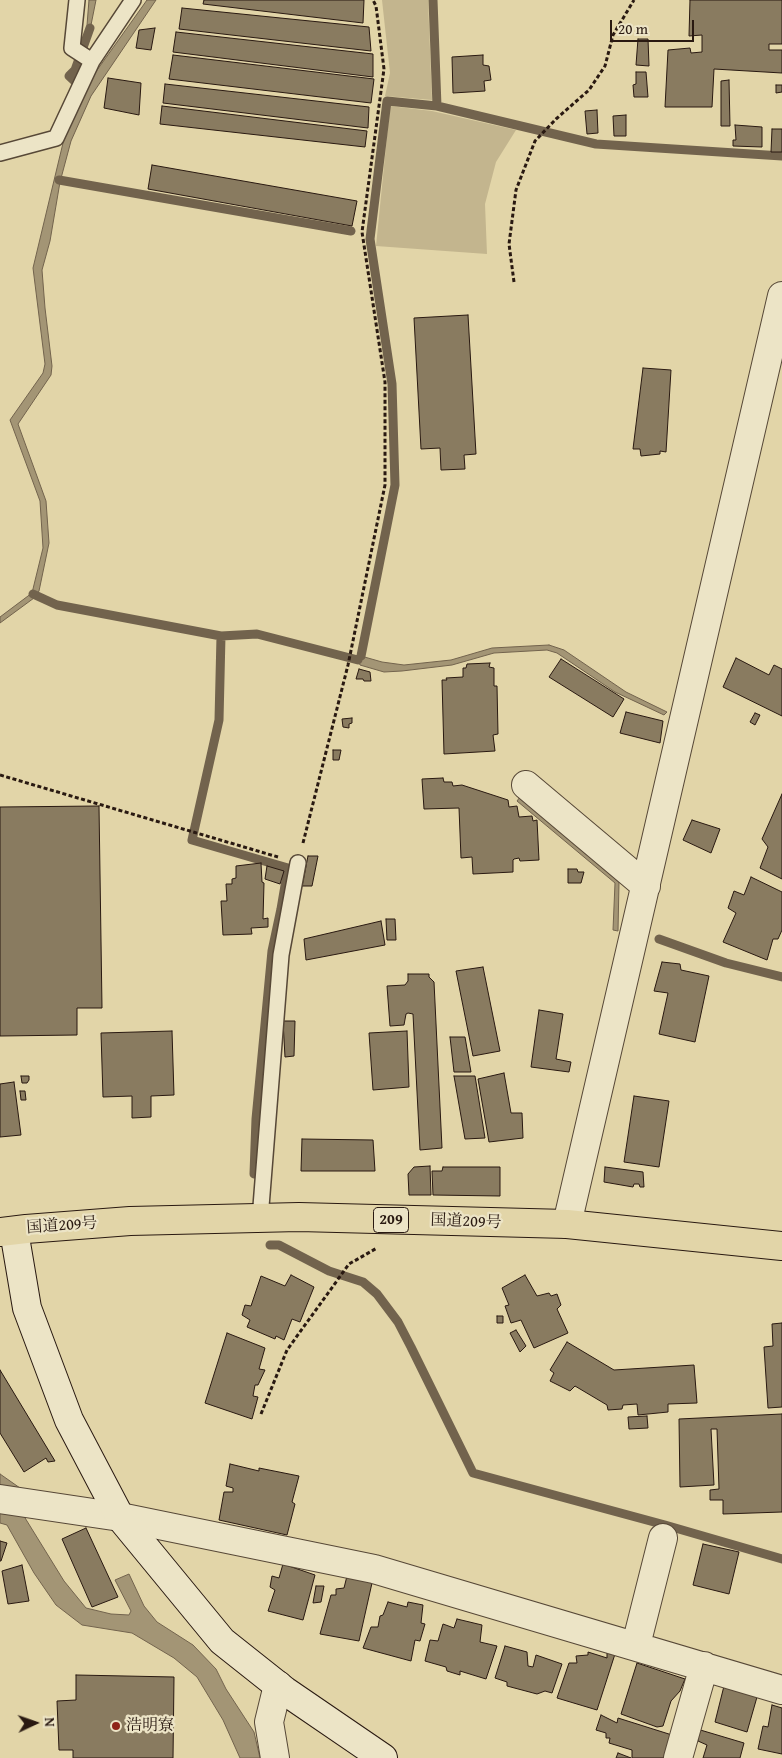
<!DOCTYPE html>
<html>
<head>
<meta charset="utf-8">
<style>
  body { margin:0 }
  #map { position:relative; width:782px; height:1758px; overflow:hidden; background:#e2d5a8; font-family:"Gentium Book Plus",serif }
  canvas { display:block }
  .north { position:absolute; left:10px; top:1698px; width:50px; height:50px; -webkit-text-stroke:4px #ece4c6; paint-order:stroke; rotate:87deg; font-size:14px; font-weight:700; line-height:20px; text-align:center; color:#291911 }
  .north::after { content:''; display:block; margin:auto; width:18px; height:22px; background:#291911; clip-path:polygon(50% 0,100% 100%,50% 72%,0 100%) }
  .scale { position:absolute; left:610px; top:20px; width:84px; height:22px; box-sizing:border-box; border:2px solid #291911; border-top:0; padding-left:6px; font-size:15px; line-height:18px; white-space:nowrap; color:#291911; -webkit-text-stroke:4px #ece4c6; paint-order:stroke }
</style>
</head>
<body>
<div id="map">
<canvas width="782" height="1758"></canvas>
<div class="north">N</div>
<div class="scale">20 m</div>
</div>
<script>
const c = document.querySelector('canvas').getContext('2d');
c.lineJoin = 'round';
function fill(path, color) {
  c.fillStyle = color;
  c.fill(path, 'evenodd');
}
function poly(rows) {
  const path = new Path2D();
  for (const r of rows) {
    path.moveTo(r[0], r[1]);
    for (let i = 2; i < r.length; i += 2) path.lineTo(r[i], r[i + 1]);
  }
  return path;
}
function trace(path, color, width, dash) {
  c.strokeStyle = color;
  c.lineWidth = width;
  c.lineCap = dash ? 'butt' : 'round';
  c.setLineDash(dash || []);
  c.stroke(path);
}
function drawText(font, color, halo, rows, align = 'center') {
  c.font = font + ' "Gentium Book Plus","Noto Serif JP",serif';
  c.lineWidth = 4.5;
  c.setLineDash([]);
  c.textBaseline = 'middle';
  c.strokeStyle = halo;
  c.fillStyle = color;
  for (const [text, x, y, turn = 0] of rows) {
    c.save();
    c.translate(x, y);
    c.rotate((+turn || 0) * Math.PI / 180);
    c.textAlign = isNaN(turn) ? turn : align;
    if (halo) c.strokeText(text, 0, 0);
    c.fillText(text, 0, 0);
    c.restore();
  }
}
fill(poly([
  [382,0,428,0,432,100,385,96,390,73],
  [390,106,432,111,516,130,496,162,485,204,487,254,376,246]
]), '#c3b58e');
const water = poly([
  [89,0,96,0,88,40,86,38,89,0],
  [147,0,156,0,91,96,71,141,60,182,50,241,42,270,45,308,52,366,51,375,18,424,46,501,49,543,39,591,34,598,0,623,0,617,32,593,43,548,40,501,10,420,43,373,45,364,33,268,63,143,85,87,147,0],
  [549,645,564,650,626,692,667,712,664,715,615,692,557,653,547,650,494,653,452,665,402,671,384,672,360,665,358,660,361,656,382,662,404,665,451,660,492,648,549,645],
  [520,797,619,882,618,931,613,930,615,883,517,801,520,797],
  [0,1474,20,1488,22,1513,64,1581,86,1608,111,1614,129,1615,131,1611,115,1580,129,1574,144,1606,157,1622,193,1645,216,1669,226,1689,254,1732,260,1758,240,1758,223,1720,197,1677,174,1658,132,1633,82,1625,56,1605,34,1573,7,1525,0,1523,0,1474]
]);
fill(water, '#a39575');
trace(water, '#72634d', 1);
trace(poly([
  [83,89,69,76,75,70,90,28],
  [437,106,596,144,782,156],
  [59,180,351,231],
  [33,594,57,605,221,636],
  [361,656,395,485,392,384,370,239,387,101,437,106,433,0],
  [659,939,726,963,782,977],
  [254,1174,256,1119,272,951,281,909,288,868,192,840,219,720,221,636,257,634,358,660],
  [270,1245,279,1245,329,1271,363,1282,377,1294,398,1322,411,1347,473,1473,665,1525,782,1559]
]), '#72634d', 9);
const building = poly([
  [204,0,364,0,363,23,203,4,204,0],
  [690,0,782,0,782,44,769,44,769,50,782,50,782,73,714,69,712,107,665,107,668,50,690,48,691,53,702,52,702,35,689,36,690,0],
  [182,8,369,27,371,51,179,29,182,8],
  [155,28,151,50,136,48,139,30,155,28],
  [176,32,373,54,373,77,173,52,176,32],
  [638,39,648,39,649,66,636,65,638,39],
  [173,55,374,79,371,103,169,79,173,55],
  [483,55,483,65,489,66,491,80,484,81,485,91,453,93,452,57,483,55],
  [636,72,646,72,648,97,634,97,633,85,636,84,636,72],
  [108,78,141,83,139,115,104,108,108,78],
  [729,80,730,126,721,126,721,81,729,80],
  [165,84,369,107,368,128,163,103,165,84],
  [776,85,782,85,782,92,776,93,776,85],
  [162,106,367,131,365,147,160,124,162,106],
  [597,110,598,133,587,134,585,111,597,110],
  [626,115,626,136,614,136,613,116,626,115],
  [735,125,762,127,762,147,733,146,733,140,736,140,735,125],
  [772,129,782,129,782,152,771,152,772,129],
  [152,165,357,201,352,226,148,189,152,165],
  [468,315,476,454,464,455,465,469,441,470,440,448,421,449,414,318,468,315],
  [643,368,671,370,666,452,660,451,660,454,641,456,640,449,633,449,643,368],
  [736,658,769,675,774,665,782,669,782,716,723,687,736,658],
  [561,659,624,699,613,717,549,677,561,659],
  [490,663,489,667,494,668,494,686,497,686,498,734,493,735,495,751,444,754,442,680,447,680,446,678,463,677,463,668,466,668,467,664,490,663],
  [359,669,370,672,371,681,364,681,363,679,356,679,359,669],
  [626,712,663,721,660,743,620,733,626,712],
  [755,713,760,715,755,725,750,722,755,713],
  [352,718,352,723,349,724,349,728,343,727,342,719,352,718],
  [333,750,341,750,339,760,333,760,333,750],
  [443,778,444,782,452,782,453,786,462,785,508,800,509,807,517,806,519,817,532,816,533,821,537,820,539,860,520,861,519,858,514,859,513,860,513,872,473,874,472,857,461,858,459,808,424,809,422,779,443,778],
  [782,794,782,879,760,868,768,847,762,839,782,794],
  [99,806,102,1008,77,1008,77,1035,0,1036,0,807,99,806],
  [692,820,720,829,711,853,683,840,692,820],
  [308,856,318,856,312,886,302,886,308,856],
  [261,863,262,882,264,883,263,919,268,918,268,927,251,928,252,934,223,935,221,901,227,901,226,884,232,884,232,879,236,878,236,866,261,863],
  [267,866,284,871,280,884,265,879,267,866],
  [568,869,577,869,578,872,584,872,581,883,568,883,568,869],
  [751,877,782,892,782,930,778,939,773,939,767,960,723,942,736,913,728,908,734,891,744,895,751,877],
  [386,919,395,919,396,940,387,940,386,919],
  [381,921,385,945,306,960,304,939,381,921],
  [662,962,680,964,681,970,709,976,695,1042,659,1034,668,993,654,991,662,962],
  [483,967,500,1051,473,1056,456,971,483,967],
  [408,974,429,974,429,977,434,982,442,1148,420,1150,413,1014,408,1013,406,1014,404,1025,390,1026,387,986,405,985,408,981,408,974],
  [539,1010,563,1014,556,1059,571,1062,569,1072,531,1067,539,1010],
  [283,1021,295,1021,294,1056,285,1057,283,1021],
  [172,1031,174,1095,151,1096,151,1117,132,1118,132,1096,103,1097,101,1033,172,1031],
  [407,1031,409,1087,373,1090,369,1033,407,1031],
  [450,1037,465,1037,471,1072,454,1072,450,1037],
  [504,1073,511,1113,522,1113,523,1138,489,1142,478,1079,504,1073],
  [21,1076,29,1076,29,1080,27,1083,22,1083,21,1076],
  [454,1076,475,1076,485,1138,465,1139,454,1076],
  [14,1082,21,1135,0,1137,0,1084,14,1082],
  [20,1091,25,1091,26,1100,21,1100,20,1091],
  [634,1096,669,1101,659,1167,624,1162,634,1096],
  [302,1139,373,1140,375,1171,301,1171,302,1139],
  [430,1166,431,1195,409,1195,408,1174,414,1167,430,1166],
  [443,1167,500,1167,500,1196,433,1195,432,1171,442,1171,443,1167],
  [605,1167,643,1172,644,1187,640,1187,639,1184,634,1184,633,1187,604,1182,605,1167],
  [291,1275,314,1287,300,1322,292,1319,284,1340,276,1336,275,1339,247,1327,250,1320,242,1315,245,1305,251,1306,261,1276,285,1286,291,1275],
  [525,1275,537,1296,549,1293,551,1296,557,1294,561,1305,557,1309,568,1333,534,1348,521,1320,511,1323,505,1306,509,1305,502,1288,525,1275],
  [497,1316,503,1316,503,1323,497,1323,497,1316],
  [782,1323,782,1407,768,1408,764,1347,773,1346,772,1324,782,1323],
  [516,1330,526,1346,520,1352,510,1333,516,1330],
  [227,1333,265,1348,259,1369,265,1370,258,1385,255,1385,253,1396,258,1397,252,1419,205,1403,227,1333],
  [567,1342,614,1370,694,1365,697,1403,668,1404,668,1412,638,1415,637,1404,623,1405,622,1409,608,1410,607,1405,575,1386,570,1391,550,1381,554,1373,550,1370,567,1342],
  [0,1370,55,1461,48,1462,46,1458,24,1472,0,1433,0,1370],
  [782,1414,782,1512,723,1514,723,1500,710,1500,710,1490,719,1489,717,1429,711,1429,714,1485,680,1487,679,1419,782,1414],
  [647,1416,648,1428,629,1429,628,1417,647,1416],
  [230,1464,259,1471,259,1468,299,1476,292,1502,295,1504,287,1535,219,1520,224,1492,233,1492,233,1488,226,1486,230,1464],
  [86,1528,118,1597,92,1607,62,1539,86,1528],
  [0,1541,7,1543,1,1561,0,1561,0,1541],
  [703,1544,739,1552,729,1594,693,1585,703,1544],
  [283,1564,315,1575,303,1620,268,1611,275,1590,270,1587,272,1576,279,1578,283,1564],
  [22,1565,29,1601,8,1604,2,1571,22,1565],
  [347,1576,372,1583,359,1641,320,1634,331,1595,336,1595,336,1589,344,1588,347,1576],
  [316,1586,324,1586,321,1602,313,1603,316,1586],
  [388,1602,407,1607,408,1602,423,1605,421,1623,425,1624,420,1641,415,1640,411,1661,363,1648,371,1627,378,1627,380,1616,383,1615,388,1602],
  [457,1619,482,1625,480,1642,497,1646,486,1679,460,1671,460,1675,447,1671,446,1667,425,1661,430,1640,438,1641,443,1624,454,1628,457,1619],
  [505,1646,527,1652,528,1666,533,1667,536,1655,562,1664,552,1693,545,1691,537,1694,507,1686,507,1682,495,1678,505,1646],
  [607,1651,615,1654,597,1710,557,1698,569,1663,577,1663,576,1656,588,1655,588,1652,607,1658,607,1651],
  [637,1663,685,1679,680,1691,671,1701,663,1726,657,1727,621,1714,637,1663],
  [76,1675,174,1677,173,1758,73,1758,73,1750,59,1750,57,1701,76,1700,76,1675],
  [724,1686,757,1697,747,1732,715,1722,724,1686],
  [772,1705,782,1708,782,1754,758,1749,763,1726,768,1727,772,1705],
  [601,1715,617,1723,618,1718,672,1735,664,1758,632,1758,632,1750,609,1743,610,1738,606,1738,606,1733,596,1730,601,1715],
  [697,1729,744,1743,740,1758,703,1758,707,1745,698,1741,697,1729],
  [618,1753,631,1758,616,1758,618,1753]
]);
fill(building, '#897b60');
trace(building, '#291911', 1);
const lane = poly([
  [77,0,72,48,92,61],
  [0,153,56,138,92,61,133,0],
  [260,1219,281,955,298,863]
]);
const street = poly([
  [526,785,646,886],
  [567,1224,782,296],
  [0,1499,120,1517,374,1569,782,1690],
  [636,1645,663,1538],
  [275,1758,269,1722,278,1685],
  [678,1758,704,1666]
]);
const secondary = poly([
  [14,1231,27,1308,69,1420,120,1517,222,1641,285,1691,383,1758]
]);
const highway = poly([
  [0,1232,26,1229,130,1221,299,1217,567,1224,782,1246]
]);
trace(lane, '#574837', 18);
trace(street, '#574837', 30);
trace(secondary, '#291911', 30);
trace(highway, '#291911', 30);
trace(poly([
  [514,282,509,244,516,190,535,141,556,119,589,90,605,66,613,35,634,0],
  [0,775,278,857],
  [303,843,348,665,385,485,385,382,362,232,384,69,376,6,373,0],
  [261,1414,287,1350,349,1264,377,1248]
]), '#291911', 3, [4, 2.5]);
trace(lane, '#ece4c6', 15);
trace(street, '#ece4c6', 28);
trace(secondary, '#ece4c6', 28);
trace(highway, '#e2d5a8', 28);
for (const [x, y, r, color] of [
  [116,1726,5,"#8f2418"]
]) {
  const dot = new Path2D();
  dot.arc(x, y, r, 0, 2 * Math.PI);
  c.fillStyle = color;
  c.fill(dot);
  trace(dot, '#ece4c6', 2);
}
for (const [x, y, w] of [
  [391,1220,35]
]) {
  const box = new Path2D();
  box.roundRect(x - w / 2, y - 12.5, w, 25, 4);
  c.fillStyle = '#ece4c6';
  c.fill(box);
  trace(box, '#291911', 1);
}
drawText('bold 15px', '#291911', null, [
  ["209",391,1220]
]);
drawText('16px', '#291911', '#ece4c6', [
  ["国道209号",466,1222,2],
  ["国道209号",62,1226,-4]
]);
drawText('16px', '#291911', '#ece4c6', [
  ["浩明寮",126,1726]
], 'left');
</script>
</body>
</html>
